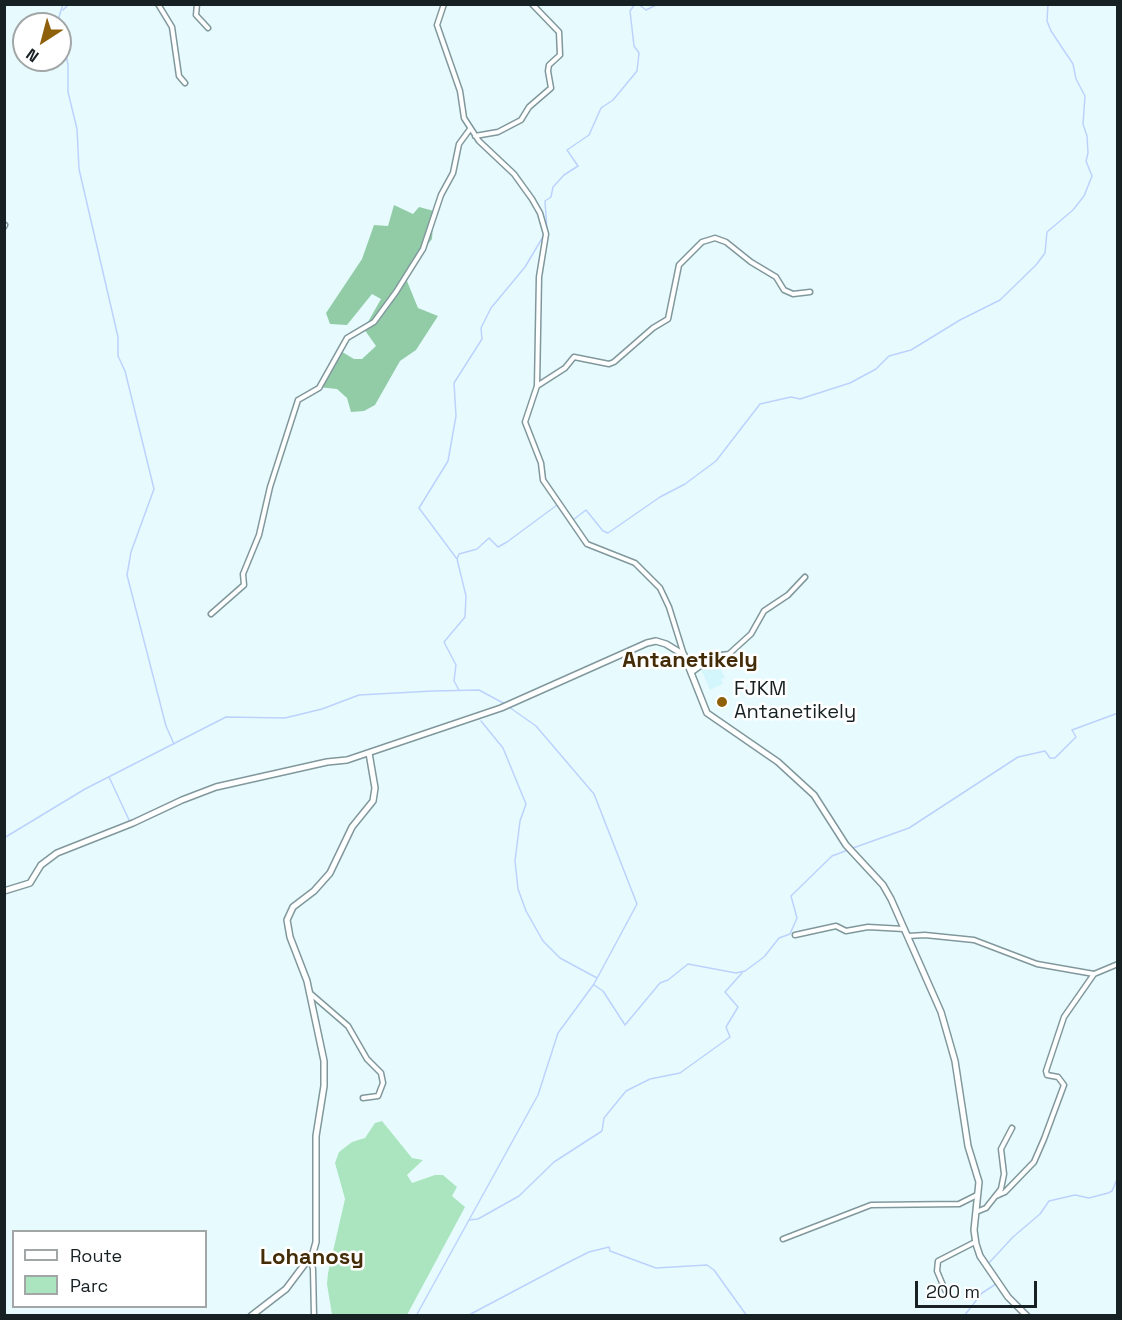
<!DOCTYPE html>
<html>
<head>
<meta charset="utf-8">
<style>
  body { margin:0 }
  #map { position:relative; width:1122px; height:1320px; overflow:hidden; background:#e7fbff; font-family:"Space Grotesk",sans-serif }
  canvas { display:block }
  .frame { position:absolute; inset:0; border:6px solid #172022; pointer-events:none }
  .legend { position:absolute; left:12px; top:1230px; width:195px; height:78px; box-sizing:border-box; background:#fff; border:2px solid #a2a6a7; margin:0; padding:8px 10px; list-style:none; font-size:18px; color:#172022 }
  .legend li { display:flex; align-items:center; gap:12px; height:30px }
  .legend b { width:30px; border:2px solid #a2a6a7 }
  .north { position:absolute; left:12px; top:12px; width:60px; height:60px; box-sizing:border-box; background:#fff; border:2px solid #a2a6a7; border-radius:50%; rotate:216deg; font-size:16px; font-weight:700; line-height:24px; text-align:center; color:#172022 }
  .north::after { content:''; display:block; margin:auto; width:21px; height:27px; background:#8f600a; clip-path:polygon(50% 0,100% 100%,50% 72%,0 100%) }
  .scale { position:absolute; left:915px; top:1281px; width:122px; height:27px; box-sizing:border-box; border:3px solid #172022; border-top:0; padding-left:8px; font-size:18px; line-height:21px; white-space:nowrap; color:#172022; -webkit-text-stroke:4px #fff; paint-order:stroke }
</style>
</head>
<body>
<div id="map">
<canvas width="1122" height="1320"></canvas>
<div class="frame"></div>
<ul class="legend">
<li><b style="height:8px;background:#fff"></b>Route</li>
<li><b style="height:16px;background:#abe5bf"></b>Parc</li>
</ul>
<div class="north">N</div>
<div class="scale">200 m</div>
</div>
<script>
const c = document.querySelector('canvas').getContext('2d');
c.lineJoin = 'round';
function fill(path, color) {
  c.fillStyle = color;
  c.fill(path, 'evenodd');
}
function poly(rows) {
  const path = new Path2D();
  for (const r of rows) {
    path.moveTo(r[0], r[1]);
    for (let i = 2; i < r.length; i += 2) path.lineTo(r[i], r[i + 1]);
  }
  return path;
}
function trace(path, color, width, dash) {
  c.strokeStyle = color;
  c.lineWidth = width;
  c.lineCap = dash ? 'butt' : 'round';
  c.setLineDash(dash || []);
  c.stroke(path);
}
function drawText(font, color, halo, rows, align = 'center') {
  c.font = font + ' "Space Grotesk",sans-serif';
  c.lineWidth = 5;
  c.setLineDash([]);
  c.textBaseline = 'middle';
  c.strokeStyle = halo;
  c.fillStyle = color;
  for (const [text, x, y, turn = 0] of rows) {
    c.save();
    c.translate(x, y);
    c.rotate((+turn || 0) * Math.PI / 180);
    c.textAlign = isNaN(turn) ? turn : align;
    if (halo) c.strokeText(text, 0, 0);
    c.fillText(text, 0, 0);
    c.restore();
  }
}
fill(poly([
  [715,657,725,678,721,679,723,684,710,690,701,669]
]), '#d3f6fc');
fill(poly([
  [382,1121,412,1158,423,1160,407,1175,412,1183,435,1175,443,1175,457,1187,452,1196,465,1207,407,1315,332,1315,327,1284,328,1273,345,1199,335,1163,339,1152,352,1142,365,1138,375,1123]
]), '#abe5bf');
fill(poly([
  [394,205,413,214,419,207,434,211,432,239,411,265,407,281,418,308,438,316,416,350,400,361,375,405,364,411,351,412,347,398,337,389,318,387,339,350,354,359,362,359,376,346,364,329,381,299,372,294,347,325,330,324,326,313,362,259,374,225,388,226]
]), '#92cca7');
trace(poly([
  [63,4,59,17,68,65,68,92,77,129,79,169,118,337,118,356,125,371,154,489,131,552,127,575,166,726,174,744],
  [638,4,646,10,658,4],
  [63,10,69,4],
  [573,520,586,510,603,531,608,533,660,497,685,484,716,461,760,404,791,397,800,399,850,383,876,369,889,356,911,350,960,320,1000,300,1036,265,1045,253,1047,232,1073,210,1084,196,1092,176,1086,161,1088,153,1087,136,1083,124,1085,96,1076,79,1073,64,1051,31,1047,21,1048,4],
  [457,559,419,508,448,461,456,416,454,383,482,339,481,328,491,308,525,267,547,230,545,201,551,197,553,187,564,175,578,166,567,150,589,135,601,108,613,100,637,71,639,53,634,46,630,11,635,4],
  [459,690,454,681,456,665,444,642,465,617,466,596,457,559,459,554,477,549,489,538,498,547,507,542,557,505],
  [481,721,503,748,526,804,520,821,515,861,518,889,526,911,543,941,560,958,597,978],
  [422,732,445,724],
  [109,777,130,822],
  [4,838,85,789,226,717,285,718,322,709,359,695,433,691,479,690,505,704],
  [853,848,909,828,1018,757,1045,751,1050,758,1055,758,1076,737,1072,730,1118,713],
  [594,985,603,991,625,1025,660,983,668,980,688,964,736,973,745,971,764,957,779,938,790,934,797,918,791,896,832,856,848,850],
  [469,1220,478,1219,519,1196,554,1162,602,1131,604,1118,626,1091,650,1079,680,1073,730,1037,726,1027,738,1007,725,992,742,973],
  [988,1264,1013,1237,1040,1214,1049,1201,1075,1195,1089,1198,1108,1193,1112,1191,1118,1177],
  [416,1316,538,1095,558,1033,594,984,637,904,594,794,536,726,509,707],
  [467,1316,567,1263,589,1252,609,1247,610,1251,656,1268,707,1265,714,1270,747,1316],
  [964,1316,982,1293,996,1284]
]), '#bcd2fd', 1.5);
const minor = poly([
  [158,4,172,27,179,76,185,83],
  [197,4,196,15,208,28],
  [444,4,437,25,460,91,464,118,479,141,514,174,532,199,540,213,546,234,539,277,537,386,525,422,541,463,543,480,587,544,635,563,660,588,669,607,684,655],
  [475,136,498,132,521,120,529,107,551,88,548,71,549,65,560,55,559,32,532,4],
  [4,227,5,225],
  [537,386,565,368,574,357,609,364,614,362,653,328,668,319,679,265,702,242,715,238,726,242,751,262,776,277,784,290,793,294,810,292],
  [211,614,244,585,243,574,259,535,270,487,298,400,319,388,347,338,374,322,396,292,423,249,441,195,453,173,459,144,470,129],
  [691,673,714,656,729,654,751,634,764,611,788,595,805,577],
  [795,935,836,926,846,931,868,927,904,929],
  [908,936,925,935,974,940,1037,964,1094,974,1118,964],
  [311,994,348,1026,367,1059,381,1073,383,1083,378,1096,363,1098],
  [996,1196,1005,1192,1034,1162,1044,1139,1064,1085,1058,1077,1047,1075,1046,1071,1064,1017,1094,974],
  [976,1212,986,1208,1001,1189,1004,1174,1001,1149,1012,1128],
  [783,1239,871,1205,959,1204,977,1195],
  [310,1258,313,1269,314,1316],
  [945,1290,937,1271,938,1261,975,1242]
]);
const tertiary = poly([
  [4,891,30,883,41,865,57,853,133,823,182,800,216,787,327,762,347,760,501,708,647,643,656,641,666,644,684,655,707,713,778,762,814,795,846,845,883,885,891,899,941,1012,955,1061,968,1146,979,1182,974,1230,976,1244,980,1256,1008,1297,1027,1316],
  [251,1316,286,1289,313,1253,316,1242,316,1136,324,1086,324,1061,307,981,290,937,287,920,293,907,314,891,330,873,352,827,373,801,375,788,369,753]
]);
trace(minor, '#80989c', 7);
trace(tertiary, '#80989c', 8);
trace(minor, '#fff', 4);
trace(tertiary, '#fff', 5);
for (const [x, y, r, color] of [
  [722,702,6,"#8f600a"]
]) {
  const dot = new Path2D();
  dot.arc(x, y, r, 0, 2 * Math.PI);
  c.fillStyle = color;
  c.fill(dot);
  trace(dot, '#fff', 2);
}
drawText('20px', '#172022', '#fff', [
  ["FJKM",734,690],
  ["Antanetikely",734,713]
], 'left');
drawText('bold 22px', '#432c07', '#fff', [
  ["Antanetikely",690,661],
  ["Lohanosy",312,1258]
]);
</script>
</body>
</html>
